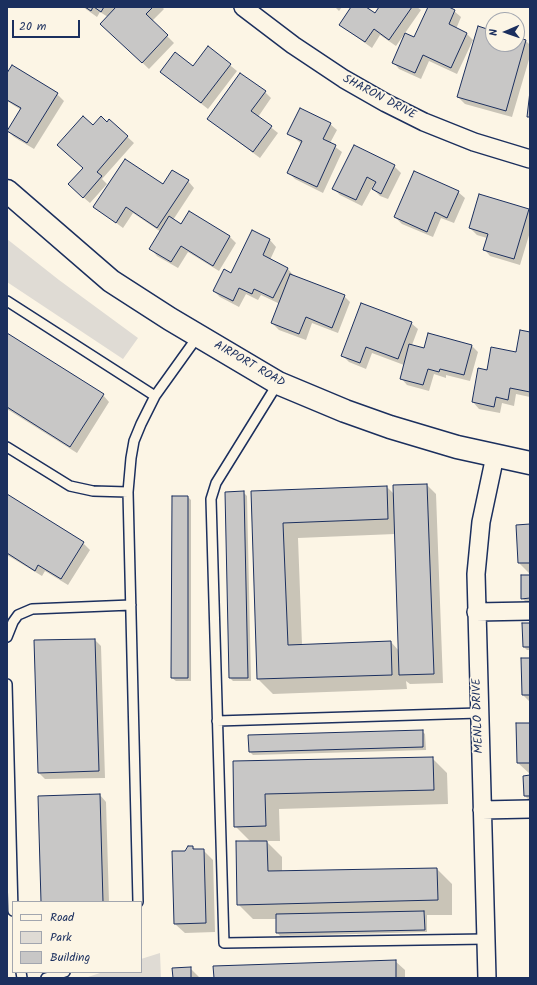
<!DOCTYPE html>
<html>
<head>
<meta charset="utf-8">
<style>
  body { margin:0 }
  #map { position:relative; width:537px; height:985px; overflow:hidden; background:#fcf5e5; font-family:Kalam,sans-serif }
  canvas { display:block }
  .frame { position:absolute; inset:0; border:8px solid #1b2f5e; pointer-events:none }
  .legend { position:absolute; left:12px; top:901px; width:130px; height:72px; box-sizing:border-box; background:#fcf5e5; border:1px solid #a2a6af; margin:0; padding:5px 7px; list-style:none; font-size:12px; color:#1b2f5e }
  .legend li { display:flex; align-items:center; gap:8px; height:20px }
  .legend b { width:20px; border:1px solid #a2a6af }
  .north { position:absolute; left:485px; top:12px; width:40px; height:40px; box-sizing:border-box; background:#fcf5e5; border:1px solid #a2a6af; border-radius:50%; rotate:268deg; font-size:11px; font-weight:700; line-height:16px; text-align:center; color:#1b2f5e }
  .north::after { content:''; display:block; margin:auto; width:14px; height:18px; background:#1b2f5e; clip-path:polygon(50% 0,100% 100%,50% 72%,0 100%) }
  .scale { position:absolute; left:12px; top:20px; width:68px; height:18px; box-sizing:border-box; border:2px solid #1b2f5e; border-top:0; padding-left:5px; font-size:12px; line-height:14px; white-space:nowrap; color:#1b2f5e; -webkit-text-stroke:3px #fcf5e5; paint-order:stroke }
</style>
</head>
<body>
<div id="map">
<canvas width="537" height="985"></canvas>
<div class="frame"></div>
<ul class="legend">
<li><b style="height:5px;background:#fcf5e5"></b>Road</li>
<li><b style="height:11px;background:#dfdbd4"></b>Park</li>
<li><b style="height:11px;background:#c8c7c6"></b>Building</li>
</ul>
<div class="north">N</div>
<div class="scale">20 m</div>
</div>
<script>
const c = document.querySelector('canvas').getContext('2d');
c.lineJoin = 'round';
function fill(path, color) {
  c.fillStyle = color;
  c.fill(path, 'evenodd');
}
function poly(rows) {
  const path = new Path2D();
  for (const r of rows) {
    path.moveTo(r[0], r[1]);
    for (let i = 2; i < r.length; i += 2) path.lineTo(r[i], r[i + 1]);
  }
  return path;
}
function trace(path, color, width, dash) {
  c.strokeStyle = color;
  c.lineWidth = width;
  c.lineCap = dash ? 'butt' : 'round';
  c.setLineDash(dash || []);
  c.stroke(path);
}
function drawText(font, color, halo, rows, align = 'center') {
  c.font = font + ' Kalam,sans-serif';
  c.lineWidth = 3.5;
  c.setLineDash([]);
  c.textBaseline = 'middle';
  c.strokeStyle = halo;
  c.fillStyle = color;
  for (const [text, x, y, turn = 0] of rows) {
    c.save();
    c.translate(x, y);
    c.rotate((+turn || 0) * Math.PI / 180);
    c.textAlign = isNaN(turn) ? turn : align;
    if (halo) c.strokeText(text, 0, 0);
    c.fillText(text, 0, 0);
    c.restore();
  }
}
fill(poly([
  [7,239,59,280,138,338,123,359,7,282],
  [160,953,161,978,85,978,103,972,141,972,141,959]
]), '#dfdbd4');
fill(poly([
  [83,7,115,7,116,9,117,7,162,7,164,9,152,21,174,43,149,69,108,30,108,17,100,12,97,17],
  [335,7,342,7,339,11],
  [353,7,364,7,375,14,380,7,417,7,421,10,396,46,380,35,372,48,340,25],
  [429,7,446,7,454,11,461,17,456,29,466,33,473,40,457,74,429,61,421,79,399,69,393,62,415,38],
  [493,32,493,44,517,44,517,39,526,41,530,45,530,56,512,117,465,104,458,97],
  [209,48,237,71,208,109,161,72,193,68],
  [7,75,57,94,64,101,34,149,14,137,8,131,21,110,7,101],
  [265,92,271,98,258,117,278,133,260,158,208,119],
  [109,120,134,143,102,179,107,184,90,203,76,191,84,169,93,127,107,123],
  [330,124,337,130,330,143,342,152,323,193,295,179,288,172,302,144,289,134],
  [394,166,401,173,388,199,380,196,373,189,376,184,374,184,362,206,340,195,333,188],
  [188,181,194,188,173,220,182,225,190,212,230,237,236,243,219,271,188,252,178,268,157,256,151,249,161,232,133,213,123,228,95,207,163,186],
  [458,192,465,198,454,223,441,218,433,237,402,224,395,217],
  [528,210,530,212,530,232,520,265,490,256,484,249,487,238,477,235,470,228],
  [252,232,270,240,276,247,270,260,288,269,294,276,344,296,350,302,338,333,312,323,306,340,279,330,272,323,280,304,261,295,258,300,246,294,239,307,220,297,214,291,231,275],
  [411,323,418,329,412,345,425,349,472,346,478,352,470,381,446,375,446,378,434,374,429,391,407,385,401,378,404,365,372,353,366,369,349,362,343,356],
  [530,333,530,397,516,394,514,406,502,403,500,413,479,409,473,402,487,371,517,353],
  [7,334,103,395,109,402,77,453,7,409],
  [427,485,436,494,443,683,410,684,406,681,407,689,273,694,258,679,252,492,387,487,394,494],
  [395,534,399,651,391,642,302,645,298,538],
  [243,492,247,496,251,681,233,681,230,678],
  [7,496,83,543,90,550,68,585,45,571,42,576,7,555],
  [188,497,191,500,191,681,176,681,172,678],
  [530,525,530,574,519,563],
  [530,576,530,601,525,601,522,598],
  [530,624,530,650,527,650,524,647],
  [95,640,101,646,105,778,45,779,39,773],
  [530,659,530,702,523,695],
  [530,724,530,774,518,763],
  [422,731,425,734,426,750,253,755,250,752],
  [432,758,447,773,448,804,279,809,280,841,266,841,282,857,282,872,437,869,452,884,452,915,427,915,427,932,280,936,277,932,277,919,253,919,238,904,251,842,235,826,234,762],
  [530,776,530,799,528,799,525,796],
  [100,795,106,802,109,902,42,902],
  [193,847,196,850,203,850,213,860,215,932,185,933,175,924,185,852],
  [395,961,405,970,405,978,215,978],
  [190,968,200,978,174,978]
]), '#0003');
const building = poly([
  [85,7,93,7,91,11,85,7],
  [94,7,104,7,101,12,94,7],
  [116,7,153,7,146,14,168,35,142,63,100,24,116,7],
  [351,7,366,7,375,13,379,7,412,7,389,40,374,29,365,42,339,25,351,7],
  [428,7,449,7,455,10,449,24,467,33,451,68,423,55,415,73,392,63,405,33,414,37,428,7],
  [478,26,493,31,493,44,517,44,517,37,526,40,506,111,457,97,478,26],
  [208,46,231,64,201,103,160,72,175,52,193,66,208,46],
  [12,65,58,93,27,143,7,131,21,108,7,100,7,73,12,65],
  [240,73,266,91,251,111,272,126,253,152,207,119,240,73],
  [530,91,530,117,527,117,530,91],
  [300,108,331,123,323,139,336,145,317,187,287,173,302,141,287,134,300,108],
  [83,116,93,125,101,116,107,122,109,119,128,136,97,172,102,176,83,198,68,184,83,168,57,145,83,116],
  [354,145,395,165,381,194,372,189,376,182,367,177,356,200,332,189,354,145],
  [125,159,163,184,172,170,189,180,157,228,126,207,116,223,93,207,125,159],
  [414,171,459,191,447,218,435,212,427,232,394,217,414,171],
  [479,194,529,209,514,259,483,250,488,234,469,228,479,194],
  [189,211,230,236,213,266,181,246,171,262,149,249,169,216,181,224,189,211],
  [252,230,270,239,263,255,288,268,273,298,254,289,252,294,239,288,233,301,213,291,224,269,231,273,252,230],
  [290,274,345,295,332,328,306,317,299,334,271,323,290,274],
  [361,303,412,322,398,359,366,347,360,363,341,356,361,303],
  [520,330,530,332,530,392,510,388,508,400,496,397,494,407,472,402,478,368,487,370,491,347,516,352,520,330],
  [7,333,104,394,70,447,7,407,7,333],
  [428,333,472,345,464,375,440,369,439,372,428,369,423,385,400,379,409,344,424,348,428,333],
  [427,484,434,674,399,675,393,485,427,484],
  [387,486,388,519,283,523,288,645,391,641,392,675,257,679,251,491,387,486],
  [244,491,248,678,229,678,225,492,244,491],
  [7,494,84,542,61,579,38,565,35,571,7,553,7,494],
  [172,496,188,496,188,678,171,678,172,496],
  [530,524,530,563,518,563,516,525,530,524],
  [521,575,530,575,530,598,521,599,521,575],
  [522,623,530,623,530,647,523,647,522,623],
  [95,639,99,771,38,773,34,640,95,639],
  [521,658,530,658,530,695,522,695,521,658],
  [516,723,530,723,530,763,517,763,516,723],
  [423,730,423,747,249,752,248,735,423,730],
  [433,757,434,790,265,794,266,826,234,827,233,761,433,757],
  [530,775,530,796,524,796,523,776,530,775],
  [100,794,103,902,41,902,38,796,100,794],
  [236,841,267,841,268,871,437,868,438,900,237,905,236,841],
  [188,846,193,846,193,849,204,849,206,923,174,924,172,851,185,851,188,846],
  [424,911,425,930,276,933,276,914,424,911],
  [396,960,396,978,214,978,213,966,396,960],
  [191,967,191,978,173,978,172,968,191,967]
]);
fill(building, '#c8c7c6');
trace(building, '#1b2f5e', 1);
const lane = poly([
  [7,301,155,396],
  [278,383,216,483,211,499,224,943,486,939],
  [7,447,70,486,93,491,128,492],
  [7,637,13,622,18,615,32,609,131,605],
  [7,684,13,911],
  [217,721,479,713],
  [138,902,128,492,131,458,134,441,141,424,155,396,198,336],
  [21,972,22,978],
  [46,978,65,972]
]);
const street = poly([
  [243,7,293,45,344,79,386,103,424,122,474,142,530,159],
  [476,612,530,611],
  [482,810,530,809],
  [487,978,476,574,481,522,495,456]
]);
const secondary = poly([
  [7,191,111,281,170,319,278,383,345,411,390,427,457,447,530,463]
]);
trace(lane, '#1b2f5e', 12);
trace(street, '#1b2f5e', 20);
trace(secondary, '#1b2f5e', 25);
trace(lane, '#fcf5e5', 9);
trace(street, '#fcf5e5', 17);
trace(secondary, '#fcf5e5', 22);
drawText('12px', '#1b2f5e', '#fcf5e5', [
  ["SHARON DRIVE",379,98,28],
  ["AIRPORT ROAD",249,365,30],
  ["MENLO DRIVE",479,716,-92]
]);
</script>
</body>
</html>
